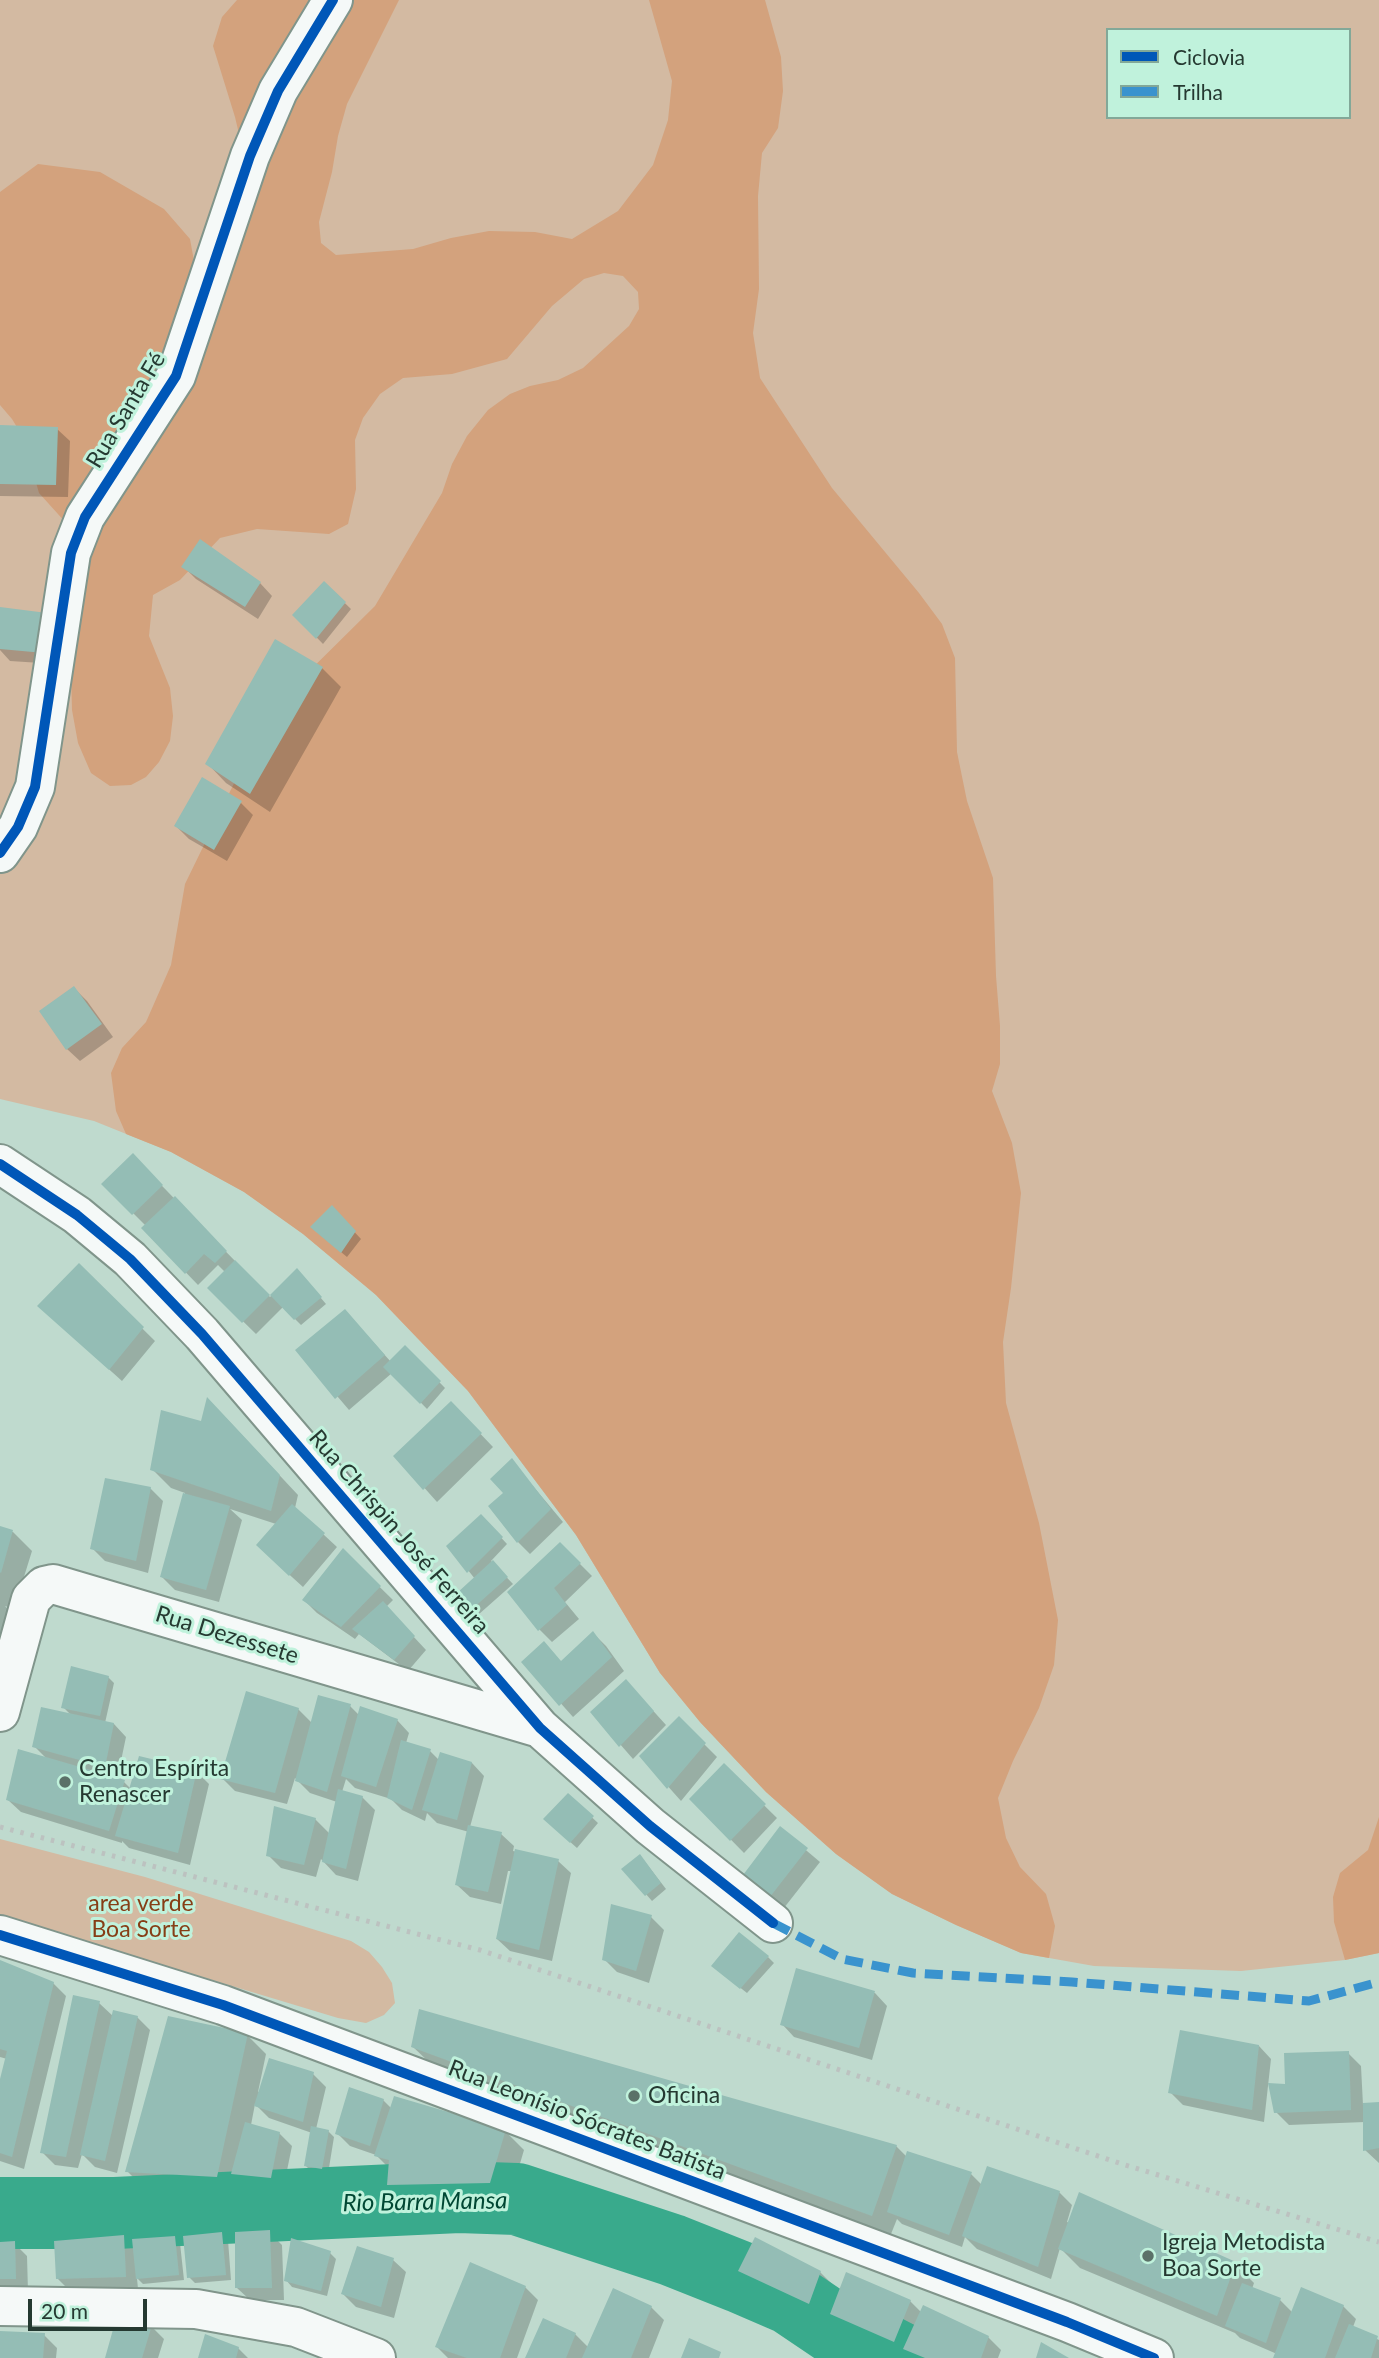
<!DOCTYPE html>
<html>
<head>
<meta charset="utf-8">
<style>
  body { margin:0 }
  #map { position:relative; width:1379px; height:2358px; overflow:hidden; background:#bfdace; font-family:Lato,sans-serif }
  canvas { display:block }
  .legend { position:absolute; left:1106px; top:28px; width:245px; height:91px; box-sizing:border-box; background:#c0f2dc; border:2px solid #82a898; margin:0; padding:9px 12px; list-style:none; font-size:21px; color:#253931 }
  .legend li { display:flex; align-items:center; gap:14px; height:35px }
  .legend b { width:35px; border:2px solid #82a898 }
  .scale { position:absolute; left:28px; top:2299px; width:119px; height:32px; box-sizing:border-box; border:4px solid #253931; border-top:0; padding-left:9px; font-size:21px; line-height:24px; white-space:nowrap; color:#253931; -webkit-text-stroke:5px #c0f2dc; paint-order:stroke }
</style>
</head>
<body>
<div id="map">
<canvas width="1379" height="2358"></canvas>
<ul class="legend">
<li><b style="height:9px;background:#0057b8"></b>Ciclovia</li>
<li><b style="height:9px;background:#3a93ce"></b>Trilha</li>
</ul>
<div class="scale">20 m</div>
</div>
<script>
const c = document.querySelector('canvas').getContext('2d');
c.lineJoin = 'round';
function fill(path, color) {
  c.fillStyle = color;
  c.fill(path, 'evenodd');
}
function poly(rows) {
  const path = new Path2D();
  for (const r of rows) {
    path.moveTo(r[0], r[1]);
    for (let i = 2; i < r.length; i += 2) path.lineTo(r[i], r[i + 1]);
  }
  return path;
}
function trace(path, color, width, dash) {
  c.strokeStyle = color;
  c.lineWidth = width;
  c.lineCap = dash ? 'butt' : 'round';
  c.setLineDash(dash || []);
  c.stroke(path);
}
function drawText(font, color, halo, rows, align = 'center') {
  c.font = font + ' Lato,sans-serif';
  c.lineWidth = 6;
  c.setLineDash([]);
  c.textBaseline = 'middle';
  c.strokeStyle = halo;
  c.fillStyle = color;
  for (const [text, x, y, turn = 0] of rows) {
    c.save();
    c.translate(x, y);
    c.rotate((+turn || 0) * Math.PI / 180);
    c.textAlign = isNaN(turn) ? turn : align;
    if (halo) c.strokeText(text, 0, 0);
    c.fillText(text, 0, 0);
    c.restore();
  }
}
fill(poly([
  [0,0,1379,0,1379,1953,1345,1960,1241,1971,1094,1966,1021,1953,956,1925,892,1894,836,1854,766,1792,700,1722,660,1673,576,1535,468,1391,376,1295,303,1234,244,1192,171,1152,94,1121,0,1099],
  [1108,30,1349,30,1349,117,1108,117],
  [0,1839,145,1877,351,1941,369,1952,382,1967,392,1983,395,2003,384,2015,366,2023,338,2018,0,1916]
]), '#d3baa2');
fill(poly([
  [237,0,399,0,347,104,338,136,332,172,319,222,321,243,336,255,413,249,451,238,489,231,535,232,572,239,618,211,653,165,668,120,672,81,649,0,765,0,781,57,783,91,778,128,762,153,758,196,759,289,753,333,760,378,832,488,919,593,942,624,955,658,957,752,967,801,993,878,996,976,1000,1026,1000,1064,992,1091,1012,1143,1021,1193,1011,1288,1003,1342,1006,1403,1039,1523,1058,1620,1054,1665,1039,1708,1013,1761,998,1798,1006,1838,1020,1867,1046,1894,1055,1926,1049,1958,1021,1953,956,1925,892,1894,836,1854,766,1792,700,1722,660,1673,576,1535,468,1391,376,1295,303,1234,244,1192,171,1152,126,1134,116,1111,111,1073,122,1048,146,1022,171,965,185,884,240,771,282,698,375,606,442,493,452,464,467,436,488,410,510,394,530,386,558,380,583,368,629,326,639,309,638,292,623,276,604,273,584,279,552,306,507,359,452,374,403,378,380,394,363,418,355,440,356,489,348,524,329,534,257,529,220,538,180,580,153,595,149,636,170,688,173,716,170,741,159,762,146,777,131,785,110,786,91,773,78,743,72,710,67,524,39,493,23,437,12,419,0,405,0,192,38,164,100,172,164,209,190,239,196,272,251,185,235,117,213,46,222,17],
  [1379,1817,1379,1953,1345,1960,1334,1922,1333,1897,1340,1873,1368,1850]
]), '#d3a27d');
fill(poly([
  [0,426,57,429,70,441,68,497,0,496],
  [183,566,260,583,272,596,258,619,196,579],
  [324,583,351,609,323,644,295,615],
  [0,609,56,664,10,661,0,650],
  [322,668,341,687,270,812,226,783,207,763],
  [241,803,253,815,227,861,189,839,176,826],
  [74,988,87,1001,113,1037,80,1061,67,1049],
  [133,1156,270,1297,297,1270,326,1304,301,1325,283,1307,256,1334,209,1288,225,1272,218,1265,198,1285,143,1228,146,1226,104,1184],
  [332,1208,361,1239,347,1257,318,1233],
  [79,1266,155,1341,122,1381,52,1318],
  [357,1324,391,1362,405,1347,445,1388,427,1409,392,1373,349,1410,298,1350],
  [451,1403,493,1447,437,1502,396,1456],
  [226,1418,298,1495,295,1508,337,1547,303,1587,271,1558,276,1524,230,1509,242,1520,219,1602,175,1590,162,1577,185,1493,171,1488,152,1469,202,1423],
  [512,1461,563,1522,530,1554,518,1542],
  [150,1488,163,1501,148,1573,105,1561,92,1548],
  [481,1516,507,1544,491,1561,513,1584,478,1615,472,1609,475,1579,449,1546],
  [0,1528,13,1532,32,1551,14,1609,5,1606,15,1617,0,1671],
  [560,1544,592,1576,565,1602,579,1619,552,1642,539,1629],
  [343,1551,393,1600,386,1607,426,1650,408,1671,359,1634,355,1639,317,1613,304,1600],
  [593,1633,606,1646,624,1671,573,1717,524,1662,562,1662],
  [108,1677,114,1683,105,1723,114,1724,126,1737,117,1780,124,1782,131,1789,196,1771,209,1784,190,1865,129,1848,122,1841,122,1843,21,1812,8,1800,47,1759,34,1746,71,1715,63,1707],
  [638,1694,666,1725,633,1759,592,1712],
  [350,1706,359,1715,397,1720,409,1733,406,1743,430,1751,439,1760,472,1763,484,1776,470,1827,501,1834,514,1846,513,1851,558,1861,571,1873,552,1961,510,1951,497,1939,512,1871,508,1871,501,1904,470,1897,457,1885,469,1832,437,1823,427,1813,425,1821,402,1810,391,1799,355,1788,346,1779,342,1792,362,1797,375,1810,358,1881,336,1875,321,1859,316,1877,281,1868,268,1855,315,1819,330,1834,337,1802,310,1793,295,1778,287,1804,235,1791,222,1778,298,1709,312,1723],
  [679,1719,717,1757,681,1801,641,1756],
  [724,1766,777,1818,744,1853,691,1799],
  [568,1795,598,1823,577,1848,551,1825],
  [781,1829,820,1862,780,1913,755,1892],
  [646,1863,666,1889,652,1901,624,1869],
  [651,1917,664,1930,649,1983,617,1972,604,1959],
  [768,1957,774,1963,747,1993,719,1971],
  [0,1962,53,1983,66,1996,24,2169,0,2161,0,2086,7,2059,0,2057],
  [797,1970,875,1993,887,2006,872,2060,794,2037,782,2024],
  [99,2003,114,2017,137,2017,150,2030,117,2173,95,2167,82,2154,78,2168,55,2165,42,2152],
  [247,2035,266,2054,258,2092,313,2074,326,2087,316,2129,328,2131,334,2137,328,2174,312,2172,306,2166,312,2133,269,2118,255,2104,251,2125,279,2133,292,2146,283,2190,246,2186,239,2179,235,2196,146,2190,127,2171],
  [412,2046,896,2146,907,2157,909,2153,971,2174,982,2185,1059,2192,1072,2205,1067,2222,1235,2264,1254,2283,1252,2289,1280,2300,1293,2313,1343,2306,1356,2319,1353,2327,1379,2340,1379,2358,1275,2358,1277,2354,1240,2338,1235,2333,1080,2268,1060,2248,1051,2279,977,2249,965,2237,962,2247,902,2224,897,2219,891,2234,432,2065],
  [1259,2046,1271,2059,1264,2122,1183,2105,1170,2092],
  [1348,2053,1361,2066,1363,2105,1379,2104,1379,2163,1365,2150,1365,2122,1289,2125,1276,2112,1286,2086],
  [383,2100,391,2108,505,2131,524,2150,509,2201,408,2203,389,2184,390,2169,376,2155,350,2146,337,2133],
  [269,2232,282,2245,284,2300,250,2300,237,2288],
  [222,2234,228,2240,231,2280,195,2283,189,2277],
  [124,2237,134,2248,174,2237,180,2243,184,2280,143,2284,137,2278,138,2289,70,2291,57,2278],
  [0,2243,14,2243,27,2256,28,2291,0,2291],
  [330,2253,336,2259,327,2296,292,2287,286,2280],
  [393,2260,406,2272,394,2318,356,2307,343,2294],
  [740,2270,820,2272,833,2285,822,2316,752,2283],
  [525,2287,538,2300,517,2358,448,2358,437,2347],
  [910,2301,922,2313,988,2337,1001,2350,998,2358,914,2358,908,2351,907,2353,844,2326,832,2314],
  [651,2307,664,2320,649,2358,527,2358,575,2334,589,2348],
  [152,2327,164,2339,158,2358,107,2358],
  [44,2335,57,2348,56,2358,0,2358],
  [238,2348,248,2358,200,2358]
]), '#0003');
trace(poly([
  [0,2213,115,2213,459,2197,517,2199,672,2250,740,2277,791,2299,834,2328,871,2343,900,2358]
]), '#39aa8c', 72);
fill(poly([
  [0,425,58,427,56,485,0,484],
  [200,539,261,582,245,607,181,567],
  [324,581,346,602,316,639,292,615],
  [0,607,47,613,44,653,0,649],
  [275,639,323,667,250,794,205,764],
  [202,777,242,801,214,850,174,826],
  [74,986,102,1024,66,1050,39,1011],
  [133,1153,163,1185,132,1215,101,1184],
  [175,1196,227,1251,215,1263,204,1254,185,1274,141,1228],
  [332,1205,356,1231,341,1253,310,1227],
  [235,1260,270,1295,242,1323,207,1288],
  [79,1263,144,1327,109,1370,37,1306],
  [297,1268,322,1297,294,1320,270,1295],
  [345,1309,385,1355,335,1399,295,1350],
  [405,1345,441,1381,420,1404,383,1367],
  [207,1397,280,1475,271,1511,150,1470,161,1410,201,1421],
  [451,1401,482,1433,423,1490,393,1456],
  [512,1458,551,1509,517,1543,488,1506,503,1493,490,1479],
  [105,1478,151,1487,136,1561,90,1549],
  [183,1493,230,1506,206,1590,160,1577],
  [292,1504,325,1533,289,1576,256,1545],
  [481,1514,503,1537,467,1573,446,1546],
  [0,1526,13,1530,1,1573,0,1572],
  [560,1542,581,1563,554,1588,567,1605,538,1631,507,1592],
  [343,1548,381,1586,341,1627,302,1600],
  [493,1560,508,1577,471,1610,457,1593],
  [383,1601,415,1636,394,1660,352,1629],
  [593,1631,612,1657,559,1706,521,1662,544,1641,561,1661],
  [71,1666,109,1676,100,1716,61,1708],
  [626,1679,654,1711,619,1747,590,1712],
  [246,1691,299,1708,275,1793,220,1779],
  [318,1695,351,1704,327,1792,295,1781],
  [360,1706,398,1719,376,1787,341,1776],
  [41,1707,114,1723,105,1767,32,1747],
  [679,1716,706,1743,667,1789,639,1756],
  [401,1740,431,1749,412,1810,387,1798],
  [18,1749,125,1780,109,1831,6,1800],
  [440,1752,472,1762,457,1820,422,1810],
  [139,1756,197,1770,178,1853,115,1836],
  [724,1763,766,1804,730,1841,689,1799],
  [338,1789,363,1796,346,1869,322,1862],
  [568,1793,594,1816,570,1843,543,1819],
  [274,1806,316,1818,304,1865,266,1856],
  [468,1825,502,1832,488,1892,455,1885],
  [780,1826,808,1848,766,1902,740,1879],
  [515,1849,559,1859,539,1950,496,1939],
  [640,1854,661,1883,645,1896,621,1869],
  [611,1904,652,1915,636,1971,602,1960],
  [739,1932,769,1956,740,1989,711,1966],
  [0,1960,54,1982,12,2157,0,2153,0,2079,7,2051,0,2049],
  [796,1968,875,1991,859,2048,780,2025],
  [73,1995,100,2001,66,2157,40,2153],
  [419,2009,897,2145,872,2216,411,2047],
  [113,2010,138,2016,105,2161,80,2155],
  [168,2016,248,2033,217,2177,125,2172],
  [1180,2030,1259,2045,1252,2110,1168,2093],
  [1349,2051,1351,2110,1274,2113,1268,2083,1285,2084,1284,2053],
  [269,2058,314,2072,303,2122,254,2106],
  [349,2087,384,2099,370,2146,335,2134],
  [394,2096,506,2129,490,2183,387,2185,389,2160,374,2156],
  [1379,2102,1379,2148,1363,2151,1363,2103],
  [245,2122,280,2132,271,2178,231,2174],
  [311,2126,329,2130,322,2169,304,2166],
  [907,2151,972,2172,949,2235,887,2212],
  [987,2166,1060,2191,1038,2267,962,2236],
  [1079,2192,1236,2262,1217,2316,1058,2249],
  [270,2230,272,2288,235,2288,235,2232],
  [222,2232,226,2275,187,2278,183,2236],
  [124,2235,126,2277,56,2279,54,2241],
  [175,2236,179,2275,136,2279,132,2239],
  [755,2237,821,2271,809,2304,738,2271],
  [291,2238,331,2251,321,2291,284,2281],
  [15,2241,16,2279,0,2279,0,2242],
  [357,2246,394,2258,381,2307,341,2294],
  [470,2262,526,2286,500,2358,467,2358,435,2347],
  [846,2272,911,2300,894,2342,830,2314],
  [1242,2283,1281,2298,1266,2343,1225,2326],
  [1301,2287,1344,2305,1325,2358,1273,2358],
  [613,2288,652,2306,631,2358,582,2358],
  [923,2305,989,2336,981,2358,925,2358,903,2349],
  [543,2318,576,2333,566,2358,525,2358],
  [1349,2324,1378,2336,1371,2358,1335,2358],
  [152,2325,142,2358,105,2358,114,2326],
  [0,2331,45,2333,43,2358,0,2358],
  [205,2334,239,2347,236,2358,198,2358],
  [689,2338,721,2352,719,2358,681,2358],
  [1041,2342,1069,2358,1036,2358]
]), '#94bdb5');
const minor = poly([
  [0,853,18,827,35,787,71,553,85,517,176,376,250,156,278,91,333,0],
  [0,1164,77,1215,130,1259,202,1334,540,1728,650,1826,773,1923],
  [0,1712,31,1599,44,1586,53,1584,540,1728],
  [0,1935,223,2005,1067,2322,1154,2358],
  [0,2306,196,2309,296,2327,376,2358]
]);
trace(minor, '#80958b', 42);
trace(minor, '#f5f9f8', 38);
trace(poly([
  [0,1827,480,1950,1122,2164,1379,2242]
]), '#bcc2c0', 5, [3.5, 7]);
trace(poly([
  [773,1923,842,1959,913,1973,1072,1982,1309,2001,1379,1982]
]), '#3a93ce', 9, [18, 9]);
trace(poly([
  [0,853,18,827,35,787,71,553,85,517,176,376,250,156,278,91,333,0],
  [0,1164,77,1215,130,1259,202,1334,540,1728,650,1826,773,1923],
  [0,1935,223,2005,1067,2322,1154,2358]
]), '#0057b8', 10);
for (const [x, y, r, color] of [
  [65,1782,7,"#5b7168"],
  [634,2096,7,"#5b7168"],
  [1148,2256,7,"#5b7168"]
]) {
  const dot = new Path2D();
  dot.arc(x, y, r, 0, 2 * Math.PI);
  c.fillStyle = color;
  c.fill(dot);
  trace(dot, '#c0f2dc', 2.5);
}
drawText('23px', '#253931', '#c0f2dc', [
  ["Rua Santa Fé",126,410,-59],
  ["Rua Chrispin José Ferreira",399,1532,49],
  ["Rua Dezessete",227,1635,17],
  ["Rua Leonísio Sócrates Batista",587,2120,21]
]);
drawText('23px', '#253931', '#c0f2dc', [
  ["Centro Espírita",79,1769],
  ["Renascer",79,1795],
  ["Oficina",648,2096],
  ["Igreja Metodista",1162,2243],
  ["Boa Sorte",1162,2269]
], 'left');
drawText('23px', '#863e16', '#c0f2dc', [
  ["area verde",141,1904],
  ["Boa Sorte",141,1930]
]);
drawText('italic 24px', '#004733', '#c0f2dc', [
  ["Rio Barra Mansa",425,2202,-1]
]);
</script>
</body>
</html>
